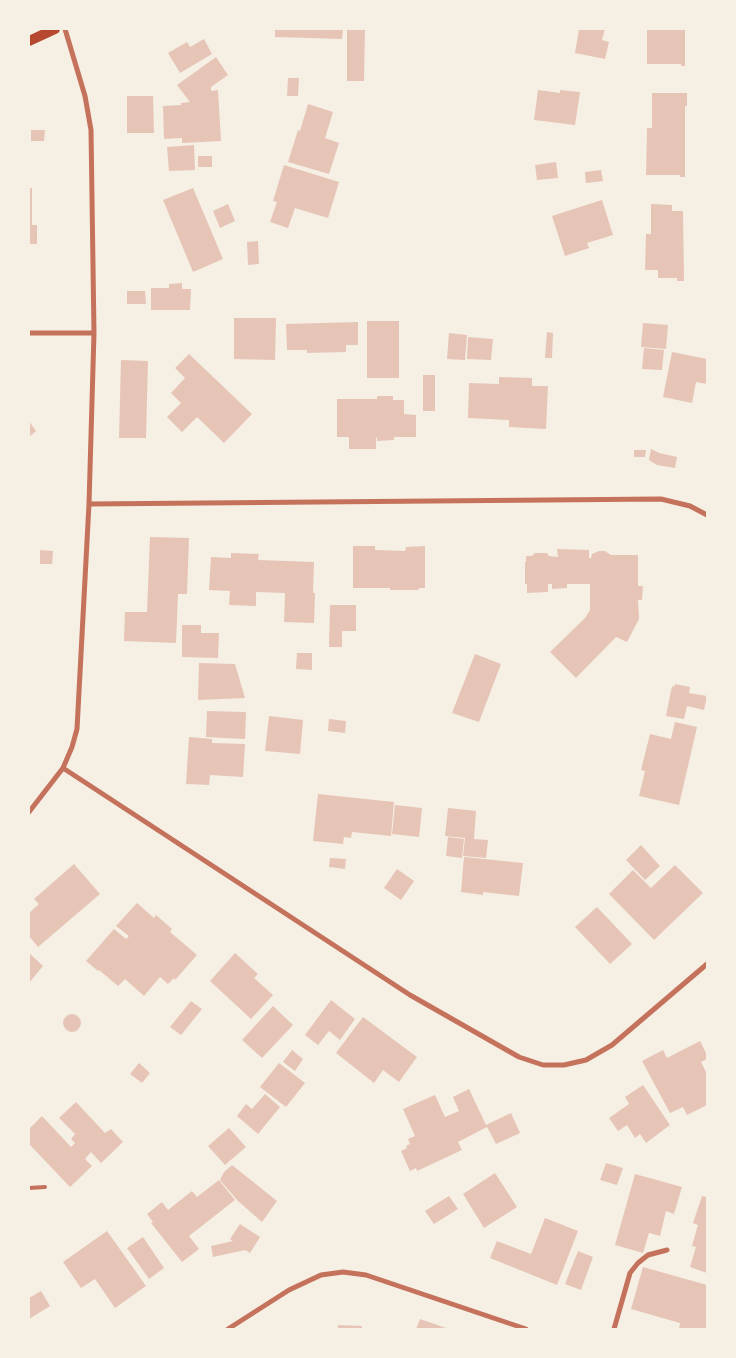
<!DOCTYPE html>
<html>
<head>
<meta charset="utf-8">
<style>
  body { margin:0 }
  #map { position:relative; width:736px; height:1358px; overflow:hidden; background:#f6efe4; font-family:"Times New Roman",serif }
  canvas { display:block }
  .frame { position:absolute; inset:0; border:30px solid #f6efe4; pointer-events:none }
</style>
</head>
<body>
<div id="map">
<canvas width="736" height="1358"></canvas>
<div class="frame"></div>
</div>
<script>
const c = document.querySelector('canvas').getContext('2d');
c.lineJoin = 'round';
function fill(path, color) {
  c.fillStyle = color;
  c.fill(path, 'evenodd');
}
function poly(rows) {
  const path = new Path2D();
  for (const r of rows) {
    if (r.length === 3) {
      path.moveTo(r[0] + r[2], r[1]);
      path.arc(r[0], r[1], r[2], 0, 2 * Math.PI);
      continue;
    }
    path.moveTo(r[0], r[1]);
    for (let i = 2; i < r.length; i += 2) path.lineTo(r[i], r[i + 1]);
  }
  return path;
}
function trace(path, color, width, dash) {
  c.strokeStyle = color;
  c.lineWidth = width;
  c.lineCap = dash ? 'butt' : 'round';
  c.setLineDash(dash || []);
  c.stroke(path);
}
fill(poly([
  [275,29,343,29,342,39,275,37],
  [347,29,365,29,364,81,347,81],
  [579,29,605,29,602,40,609,42,605,59,575,53],
  [647,29,685,29,685,66,681,66,681,64,647,64],
  [204,39,212,54,180,73,168,53,187,42,190,47],
  [216,57,228,75,211,87,211,91,218,90,221,141,182,143,182,138,164,139,163,106,181,105,181,103,190,102,177,85],
  [288,78,299,78,298,96,287,96],
  [538,90,560,93,560,90,580,92,575,125,534,120],
  [652,93,687,93,687,106,685,106,685,177,680,177,680,175,646,175,647,128,652,128],
  [127,96,153,96,154,133,127,133],
  [308,104,333,112,325,138,339,143,329,174,288,162,298,130,300,131],
  [31,130,45,130,44,141,31,141],
  [194,145,195,170,169,171,167,147],
  [198,156,212,156,212,167,198,167],
  [556,162,558,178,537,180,535,165],
  [284,165,339,182,328,218,295,208,288,228,270,222,277,202,273,201],
  [601,170,603,181,586,183,585,172],
  [29,188,32,188,32,225,37,225,37,244,29,244],
  [193,188,223,259,193,272,163,200],
  [602,200,613,235,587,243,589,248,565,256,552,216],
  [228,204,235,221,220,228,213,211],
  [651,204,672,205,672,211,683,211,684,281,677,281,677,278,658,278,658,270,645,270,646,234,651,234],
  [258,241,259,264,248,265,247,242],
  [182,283,182,289,191,289,190,310,151,310,151,288,169,288,169,284],
  [127,291,145,291,146,304,127,304],
  [234,318,276,318,275,360,234,359],
  [367,321,399,321,399,378,367,378],
  [358,322,358,345,346,345,346,352,307,353,307,350,287,350,286,324],
  [643,323,668,325,666,349,641,347],
  [547,332,553,333,552,358,545,358],
  [449,333,467,335,465,360,447,359],
  [468,337,493,339,491,360,467,359],
  [644,348,664,350,662,370,642,369],
  [672,352,707,359,707,384,696,382,692,403,663,397],
  [189,354,252,414,224,443,197,417,182,432,167,417,181,403,171,393,185,378,175,368],
  [121,360,148,361,146,438,119,438],
  [423,375,435,375,435,411,423,411],
  [499,377,532,378,532,386,548,386,546,429,509,427,509,420,468,418,469,383,499,384],
  [377,396,393,396,393,400,404,400,404,414,416,415,416,437,394,437,394,440,377,441,377,437,376,438,376,449,349,449,349,437,337,437,337,399,377,399],
  [29,421,36,431,29,437],
  [651,449,659,453,677,457,675,468,657,465,649,460],
  [634,450,646,450,645,457,634,457],
  [150,537,189,538,187,594,178,594,176,643,124,641,125,612,147,612],
  [353,546,375,546,375,550,405,551,406,547,425,546,425,588,419,588,418,590,390,590,390,588,353,588],
  [557,549,589,550,589,558,591,558,592,554,599,551,605,551,611,555,638,555,638,586,643,586,642,600,638,600,639,619,627,642,616,637,576,678,550,652,585,618,590,610,590,584,567,584,567,588,552,589,552,584,548,584,548,592,527,593,527,584,525,584,525,562,526,562,526,556,532,556,535,553,547,553,549,556,558,557],
  [40,550,53,551,52,564,40,564],
  [231,553,259,554,258,560,314,562,313,593,315,593,314,623,284,622,285,593,256,592,256,606,229,605,230,591,209,590,211,557,231,558],
  [330,605,356,605,356,631,342,631,342,647,329,647],
  [182,625,201,625,201,633,219,633,218,658,182,657],
  [297,653,312,653,312,670,296,669],
  [475,654,501,664,479,722,452,713],
  [199,663,235,664,245,698,198,700],
  [675,684,690,687,689,693,707,696,704,710,687,706,684,719,666,716,672,686,674,687],
  [207,711,246,712,245,739,206,737],
  [269,716,303,720,300,754,265,751],
  [329,719,346,721,345,733,328,731],
  [675,722,697,727,679,805,639,796,645,771,641,770,650,734,671,739],
  [189,737,212,739,212,743,245,744,243,777,210,775,209,785,186,784],
  [318,794,394,802,391,836,352,832,351,838,344,837,343,844,313,841],
  [395,805,422,808,419,837,392,834],
  [448,808,476,811,474,839,488,840,486,858,463,856,465,838,445,836],
  [448,837,464,839,462,858,446,856],
  [641,845,660,866,645,880,626,860],
  [464,857,523,863,519,896,483,892,483,895,461,892],
  [330,858,346,859,345,869,329,867],
  [74,864,100,894,38,947,29,936,29,913,39,904,34,899],
  [675,865,703,893,654,940,609,894,633,870,651,888],
  [397,869,414,881,401,900,384,888],
  [137,903,154,918,156,915,172,929,170,932,197,955,175,980,174,978,168,984,160,977,144,996,125,979,118,986,99,970,98,971,86,961,114,929,126,939,129,936,116,926],
  [597,907,632,944,610,964,575,927],
  [29,953,43,966,29,983],
  [235,953,258,974,254,978,273,995,251,1019,210,981],
  [331,1000,355,1019,340,1040,329,1031,318,1045,305,1035],
  [191,1001,202,1009,181,1035,170,1027],
  [273,1006,293,1025,262,1058,242,1040],
  [72,1023,9],
  [363,1017,417,1057,399,1082,383,1070,374,1083,336,1053],
  [700,1041,707,1055,707,1059,701,1062,707,1074,707,1105,687,1115,683,1107,670,1113,642,1061,663,1050,667,1058],
  [292,1050,303,1059,295,1071,283,1062],
  [139,1063,150,1073,142,1083,130,1074],
  [279,1063,305,1083,286,1107,260,1087],
  [643,1085,670,1125,646,1143,640,1134,635,1138,627,1125,618,1131,609,1118,629,1104,625,1097],
  [469,1089,487,1127,458,1142,462,1150,417,1171,416,1168,410,1171,401,1151,407,1148,406,1146,410,1144,408,1139,415,1136,403,1109,435,1095,445,1117,459,1111,453,1097],
  [265,1094,280,1107,258,1134,237,1116,246,1104,252,1109],
  [76,1102,105,1133,111,1129,123,1142,101,1163,91,1152,85,1159,92,1166,70,1187,29,1144,29,1129,42,1116,71,1147,75,1143,71,1139,75,1134,59,1118],
  [511,1113,520,1133,496,1144,486,1125],
  [229,1128,246,1147,225,1165,208,1146],
  [606,1163,623,1168,617,1185,600,1180],
  [232,1165,277,1201,262,1222,238,1201,220,1180,224,1172],
  [495,1173,517,1207,484,1228,463,1194],
  [635,1174,682,1187,674,1214,666,1211,660,1236,649,1233,643,1253,615,1245],
  [219,1180,235,1200,189,1236,199,1249,182,1262,151,1223,153,1222,147,1214,162,1202,168,1210,192,1191,197,1197],
  [449,1196,458,1209,434,1224,425,1211],
  [702,1196,707,1197,707,1273,690,1267,696,1247,692,1246,698,1225,693,1223],
  [545,1218,578,1231,557,1285,490,1258,497,1241,531,1254],
  [240,1224,260,1237,250,1253,245,1250,213,1257,211,1246,233,1241,230,1239],
  [107,1231,146,1286,115,1308,95,1279,81,1288,63,1262],
  [143,1237,164,1268,149,1279,127,1248],
  [578,1251,593,1257,581,1290,565,1284],
  [643,1267,707,1285,707,1329,679,1329,680,1323,631,1309],
  [41,1291,50,1306,29,1319,29,1298],
  [420,1319,449,1329,416,1329],
  [338,1325,362,1326,362,1329,338,1329]
]), '#e6c5b7');
trace(poly([
  [29,1188,45,1187]
]), '#c5725c', 4);
trace(poly([
  [29,333,94,333],
  [89,504,661,499,690,506,707,515],
  [63,768,410,995,519,1057,543,1065,564,1065,586,1060,612,1045,707,964],
  [29,812,63,768,72,747,77,729,89,504,94,333,91,130,85,96,65,29],
  [228,1329,289,1290,321,1275,343,1272,366,1275,526,1329],
  [614,1329,630,1273,638,1263,648,1255,667,1250]
]), '#c5725c', 5);
trace(poly([
  [29,41,55,29]
]), '#b5482f', 10);
</script>
</body>
</html>
